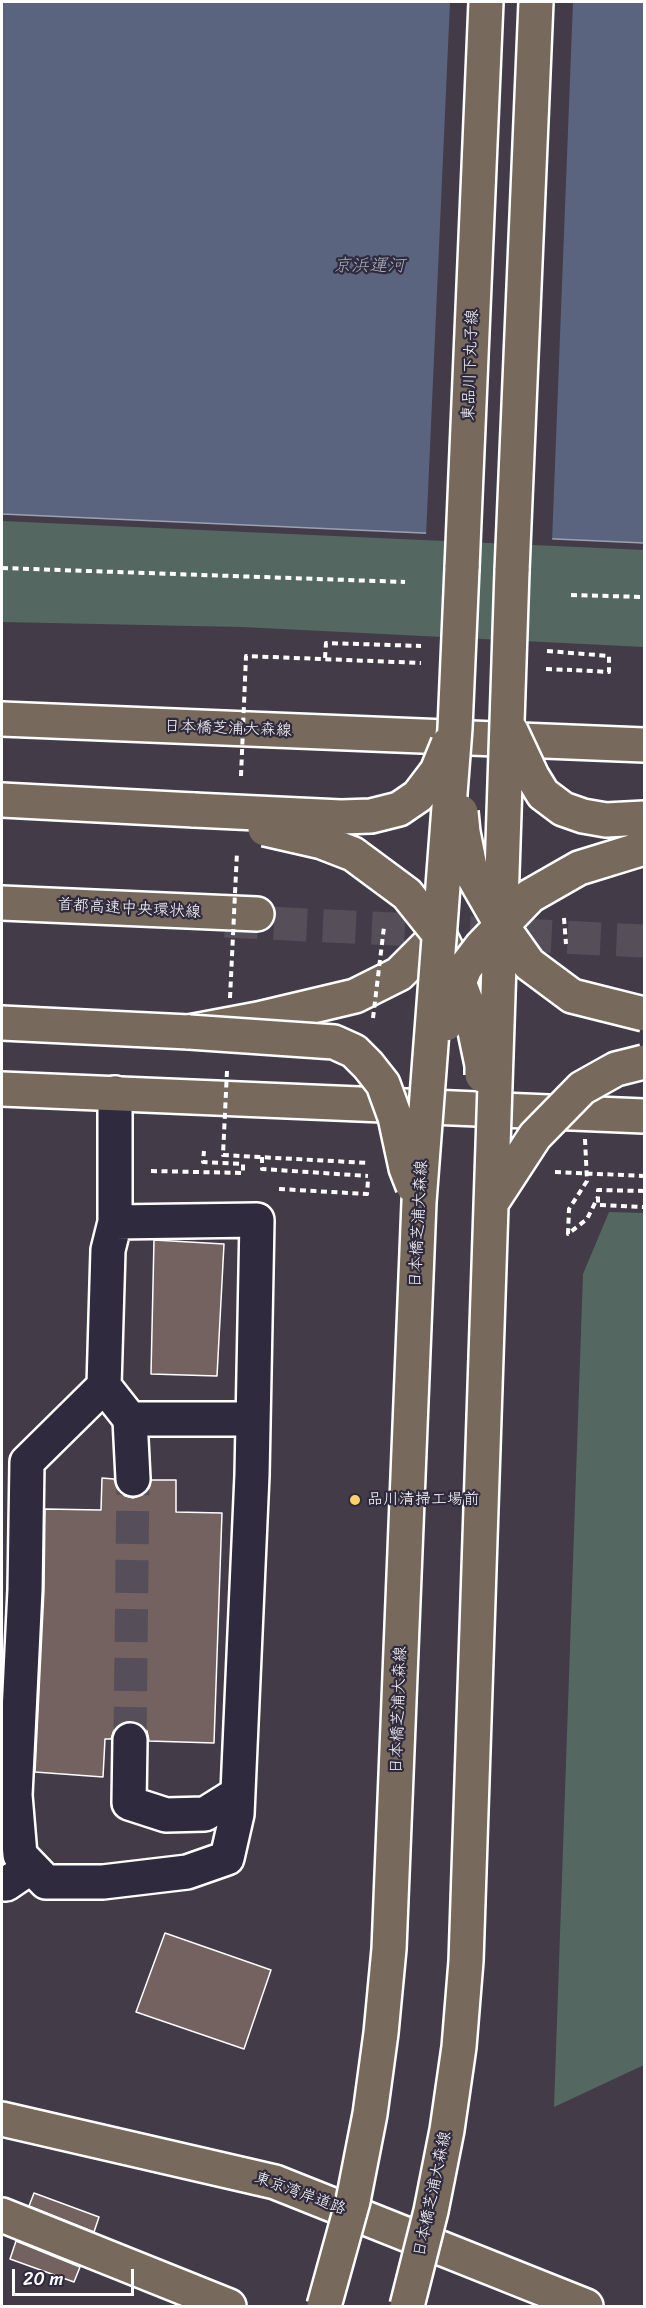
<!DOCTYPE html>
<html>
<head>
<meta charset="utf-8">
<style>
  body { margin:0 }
  #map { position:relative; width:646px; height:2308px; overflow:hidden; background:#433b48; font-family:Sriracha,sans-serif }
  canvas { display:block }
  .frame { position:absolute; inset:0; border:3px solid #fff; pointer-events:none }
  .scale { position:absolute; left:12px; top:2269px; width:122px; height:27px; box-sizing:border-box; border:3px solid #fff; border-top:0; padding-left:8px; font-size:18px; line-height:21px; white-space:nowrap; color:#fff; -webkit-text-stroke:4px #2f2a3d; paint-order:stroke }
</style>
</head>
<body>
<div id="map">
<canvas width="646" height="2308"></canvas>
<div class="frame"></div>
<div class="scale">20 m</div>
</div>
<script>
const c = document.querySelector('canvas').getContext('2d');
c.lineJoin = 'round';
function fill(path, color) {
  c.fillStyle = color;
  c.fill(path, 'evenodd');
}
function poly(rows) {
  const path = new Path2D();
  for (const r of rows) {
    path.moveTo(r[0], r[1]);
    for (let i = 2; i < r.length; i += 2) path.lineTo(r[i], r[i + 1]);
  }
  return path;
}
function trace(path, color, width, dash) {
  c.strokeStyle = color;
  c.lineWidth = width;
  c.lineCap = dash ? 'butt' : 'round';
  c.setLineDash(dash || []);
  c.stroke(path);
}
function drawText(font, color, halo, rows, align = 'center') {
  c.font = font + ' Sriracha,"Klee One",sans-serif';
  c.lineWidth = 4.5;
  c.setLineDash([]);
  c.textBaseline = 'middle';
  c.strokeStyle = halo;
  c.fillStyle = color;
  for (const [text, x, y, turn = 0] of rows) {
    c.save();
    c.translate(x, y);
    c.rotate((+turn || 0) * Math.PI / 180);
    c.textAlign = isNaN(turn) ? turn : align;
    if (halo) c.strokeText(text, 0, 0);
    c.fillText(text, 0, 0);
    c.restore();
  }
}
fill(poly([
  [2,521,644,550,644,647,242,627,2,622],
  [609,1212,644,1213,644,2065,554,2107,583,1274]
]), '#546861');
const water = poly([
  [2,2,644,2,644,543,2,514,2,2]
]);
fill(water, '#5b647e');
trace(water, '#9da2b2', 1.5);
fill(poly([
  [450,2,573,2,552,542,426,536]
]), '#433b48');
const building = poly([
  [154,1240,224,1244,217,1376,151,1374,154,1240],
  [102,1478,114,1479,118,1490,125,1496,133,1498,144,1494,149,1488,151,1480,176,1480,176,1512,222,1513,214,1743,149,1741,147,1731,140,1724,130,1721,121,1723,114,1730,111,1739,105,1739,103,1777,35,1772,44,1590,45,1509,101,1510,102,1478],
  [165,1933,271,1970,244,2049,136,2012,165,1933],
  [34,2193,99,2217,94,2232,29,2206,34,2193],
  [16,2241,80,2267,74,2282,10,2259,16,2241]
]);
fill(building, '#736260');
trace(building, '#fff', 1.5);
trace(poly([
  [130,1740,133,1479]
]), '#564f5a', 33, [33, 16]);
trace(poly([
  [225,921,644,941]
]), '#564f5a', 33, [33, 16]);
const minor = poly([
  [115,1093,115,1222,108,1250,104,1386,130,1419,253,1419],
  [104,1386,27,1462,25,1590,15,1795,20,1855,46,1882,103,1882,187,1872,227,1858,237,1814,252,1475,257,1220,115,1222],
  [130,1419,133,1479],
  [130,1740,129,1803,166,1815,205,1814,237,1794],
  [2,1883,6,1884,31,1867]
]);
const major = poly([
  [462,568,486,2],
  [512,571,536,2],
  [2,719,644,745],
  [2,800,194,810],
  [2,1023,189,1032,258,1019,355,996,399,974,439,934,447,950],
  [2,1089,644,1116]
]);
const highway = poly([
  [2,903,257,914],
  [2,2119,275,2182,586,2306],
  [2,2215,229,2306]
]);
trace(minor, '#fff', 38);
trace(major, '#fff', 38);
trace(highway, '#fff', 38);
trace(poly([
  [2,568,405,582],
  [571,595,644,597],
  [547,651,609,656,609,672,572,670],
  [325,658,326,643,421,646],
  [262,1157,262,1169,368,1176],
  [151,1171,243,1173,243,1164,203,1162,204,1151],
  [279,1189,367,1194,368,1180],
  [644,1191,598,1190,598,1205,644,1207]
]), '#fff', 4, [6, 4.5]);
trace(minor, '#2f2a3d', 33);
trace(major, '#77695c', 33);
trace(highway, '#77695c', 33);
const majorBridge = poly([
  [511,731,532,776,543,794,563,809,583,816,606,820,644,818],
  [194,810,341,817,371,816,399,809,418,796,437,771,448,744],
  [461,812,463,832,471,872,502,926,529,964,572,996,644,1014],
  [265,829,322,842,353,854,407,894,439,934],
  [459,982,472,1017,482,1065,482,1075],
  [446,1024,453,998,465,968,481,947,530,896,579,868,644,848],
  [189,1032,334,1042,354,1051,368,1065,383,1084,395,1117,406,1168,413,1186],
  [492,1202,535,1136,582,1088,616,1069,644,1062],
  [324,2306,353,2201,370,2114,381,2033,389,1949,419,1202,455,728,462,568],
  [407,2306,431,2211,447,2130,459,2047,466,1961,512,571]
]);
trace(majorBridge, '#fff', 38, []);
trace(poly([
  [546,669,572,670],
  [241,776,246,656,421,663],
  [564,918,566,944],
  [230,998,237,852],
  [373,1018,384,927],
  [227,1071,223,1155,368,1163],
  [585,1139,587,1181,569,1209,568,1234,587,1219,598,1197],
  [555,1172,644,1176]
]), '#fff', 4, [6, 4.5]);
trace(majorBridge, '#77695c', 33);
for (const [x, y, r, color] of [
  [355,1500,6,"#ffd166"]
]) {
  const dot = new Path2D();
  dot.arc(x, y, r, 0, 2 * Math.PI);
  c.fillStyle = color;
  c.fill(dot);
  trace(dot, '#2f2a3d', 2);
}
drawText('16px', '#fff', '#2f2a3d', [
  ["東品川下丸子線",471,365,-88],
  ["日本橋芝浦大森線",228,729,2],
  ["首都高速中央環状線",129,909,3],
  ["日本橋芝浦大森線",419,1224,-87],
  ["日本橋芝浦大森線",399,1710,-88],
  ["東京湾岸道路",300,2194,20],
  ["日本橋芝浦大森線",433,2194,-78]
]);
drawText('16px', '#fff', '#2f2a3d', [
  ["品川清掃工場前",367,1500]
], 'left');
drawText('italic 18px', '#adb2be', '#2f2a3d', [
  ["京浜運河",369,266]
]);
</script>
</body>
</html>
